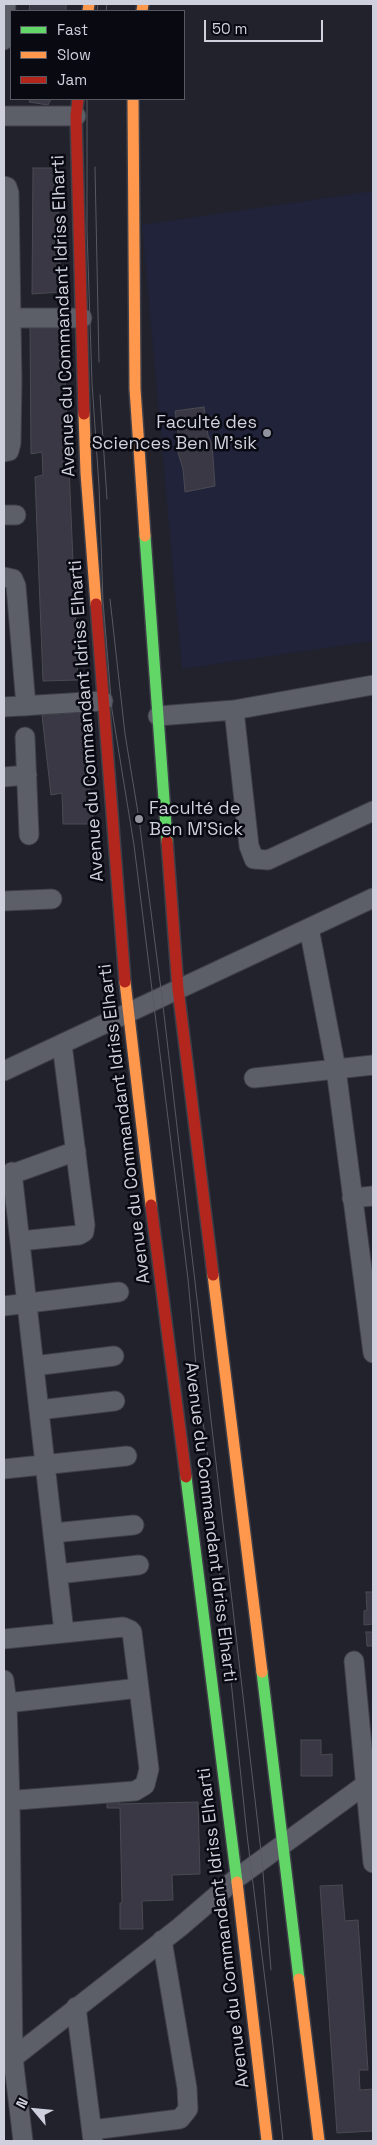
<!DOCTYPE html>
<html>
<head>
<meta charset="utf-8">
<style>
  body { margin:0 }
  #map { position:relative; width:377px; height:2145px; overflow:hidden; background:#21222c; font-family:"Space Grotesk",sans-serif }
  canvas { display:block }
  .frame { position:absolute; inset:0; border:5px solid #ced1dd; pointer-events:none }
  .legend { position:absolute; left:10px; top:10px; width:175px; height:90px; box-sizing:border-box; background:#080911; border:1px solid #575963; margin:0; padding:6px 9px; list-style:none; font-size:15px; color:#ced1dd }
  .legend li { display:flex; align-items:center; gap:10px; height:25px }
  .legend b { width:25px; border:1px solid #575963 }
  .north { position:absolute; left:10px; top:2085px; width:50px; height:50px; -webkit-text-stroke:4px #080911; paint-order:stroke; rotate:298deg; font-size:14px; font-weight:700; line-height:20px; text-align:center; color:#ced1dd }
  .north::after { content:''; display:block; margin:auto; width:18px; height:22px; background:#ced1dd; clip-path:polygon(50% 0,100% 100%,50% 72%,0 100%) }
  .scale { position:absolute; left:204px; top:20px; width:119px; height:22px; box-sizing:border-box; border:2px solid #ced1dd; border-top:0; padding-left:6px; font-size:15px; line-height:18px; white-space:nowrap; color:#ced1dd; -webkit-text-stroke:4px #080911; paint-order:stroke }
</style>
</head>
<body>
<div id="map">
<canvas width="377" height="2145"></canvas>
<div class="frame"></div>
<ul class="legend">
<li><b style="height:6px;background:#63d668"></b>Fast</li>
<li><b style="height:6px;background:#ff974d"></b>Slow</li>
<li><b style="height:6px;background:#b3261e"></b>Jam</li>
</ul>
<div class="north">N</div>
<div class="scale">50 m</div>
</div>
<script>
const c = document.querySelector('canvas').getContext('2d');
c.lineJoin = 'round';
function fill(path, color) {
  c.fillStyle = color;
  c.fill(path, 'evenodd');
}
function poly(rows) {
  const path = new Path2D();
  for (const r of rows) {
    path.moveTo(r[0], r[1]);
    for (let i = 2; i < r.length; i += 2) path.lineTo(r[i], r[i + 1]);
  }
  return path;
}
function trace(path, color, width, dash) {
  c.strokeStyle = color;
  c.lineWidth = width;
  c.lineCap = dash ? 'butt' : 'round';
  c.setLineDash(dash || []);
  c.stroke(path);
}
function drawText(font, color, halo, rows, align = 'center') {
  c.font = font + ' "Space Grotesk",sans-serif';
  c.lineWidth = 5;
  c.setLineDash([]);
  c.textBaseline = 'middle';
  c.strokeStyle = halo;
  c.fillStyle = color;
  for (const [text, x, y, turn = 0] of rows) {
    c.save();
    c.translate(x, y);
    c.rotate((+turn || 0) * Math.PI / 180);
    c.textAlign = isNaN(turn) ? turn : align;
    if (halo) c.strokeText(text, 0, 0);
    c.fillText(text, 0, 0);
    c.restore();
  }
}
fill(poly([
  [373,191,373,641,182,669,142,225]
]), '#202339');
const building = poly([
  [30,4,66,4,66,11,29,11,30,4],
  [30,99,51,99,48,105,29,102,30,99],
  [33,168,57,168,61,292,32,294,33,168],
  [63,324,78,680,43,681,35,477,43,475,42,452,31,454,30,326,63,324],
  [204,407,208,435,212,444,215,486,185,492,183,469,177,449,178,432,175,411,204,407],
  [80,712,94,824,63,824,62,793,51,795,42,715,80,712],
  [366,1592,373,1592,373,1624,364,1625,364,1611,367,1610,366,1592],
  [366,1632,373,1632,373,1646,367,1646,366,1632],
  [301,1740,321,1740,321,1755,332,1754,332,1776,301,1776,301,1740],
  [107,1800,119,1800,119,1804,198,1802,200,1874,172,1875,173,1900,142,1901,143,1929,120,1929,120,1903,122,1903,120,1808,107,1808,107,1800],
  [342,1885,345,1921,358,1920,368,2070,359,2070,360,2090,373,2089,373,2131,337,2133,320,1886,342,1885]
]);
fill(building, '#3b3845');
trace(building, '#4a4a52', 1);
const street = poly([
  [4,40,6,4],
  [4,116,76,116],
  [4,186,7,187,9,193,12,382,11,443,9,451,4,452],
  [4,318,82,318],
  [4,515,16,515],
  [4,577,13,579,16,586,26,706],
  [4,707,103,701],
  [234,710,249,846,254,859,268,860,373,811],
  [158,716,234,710,373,685],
  [25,737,29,835],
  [4,777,27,775],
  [4,901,52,899],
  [309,928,336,1069,373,1353],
  [4,1071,373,898],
  [254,1078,373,1065],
  [12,1172,64,1632],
  [4,1177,76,1151],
  [352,1198,373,1196],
  [20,1241,79,1235,84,1232,85,1225,62,1044],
  [4,1306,119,1292],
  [34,1366,114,1356],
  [39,1410,115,1401],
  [4,1469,127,1456],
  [53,1533,134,1525],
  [58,1574,139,1565],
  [4,1639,123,1627,130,1630,132,1632,149,1769,145,1785,135,1791,4,1801],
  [354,1661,373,1863],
  [4,1680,7,1703,10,1801,13,2057,23,2141],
  [7,1703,139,1688],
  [76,2007,93,2141],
  [4,2065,180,1927,237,1878,373,1779],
  [92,2130,180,2119,188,2109,187,2088,162,1940]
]);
const fast = poly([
  [145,536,167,841],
  [186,1477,237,1882],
  [262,1672,299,1979]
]);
const slow = poly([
  [88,11,89,4],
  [142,11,143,4],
  [133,99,135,389,145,536],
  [84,414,86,473,96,604],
  [125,982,151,1205],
  [213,1275,262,1672],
  [237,1882,267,2141],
  [299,1979,319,2141]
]);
const jam = poly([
  [78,99,76,116,84,414],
  [96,604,125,982],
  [167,841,178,989,213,1275],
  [151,1205,186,1477]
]);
trace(street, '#3e3f48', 21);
trace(fast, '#3e3f48', 14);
trace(slow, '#3e3f48', 14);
trace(jam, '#3e3f48', 14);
trace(street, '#5d5f68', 19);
trace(fast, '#63d668', 11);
trace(slow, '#ff974d', 11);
trace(jam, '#b3261e', 11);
trace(poly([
  [97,11,98,4],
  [106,11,107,4],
  [87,99,87,230,92,383,99,486,103,601,112,710,134,845,188,1279,197,1377,208,1459,247,1835,272,2036,283,2141],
  [95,167,99,362],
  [100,395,107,499],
  [110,599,125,734,139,819,162,997,262,1860,271,1970]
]), '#585962', 1);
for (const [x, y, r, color] of [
  [267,433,5,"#91949f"],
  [139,819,5,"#91949f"]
]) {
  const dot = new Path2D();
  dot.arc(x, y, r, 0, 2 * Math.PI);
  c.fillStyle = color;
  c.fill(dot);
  trace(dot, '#080911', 2);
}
drawText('18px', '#ced1dd', '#080911', [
  ["Avenue du Commandant Idriss Elharti",64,316,-92],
  ["Avenue du Commandant Idriss Elharti",87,721,-94],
  ["Avenue du Commandant Idriss Elharti",125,1124,-97],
  ["Avenue du Commandant Idriss Elharti",210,1522,83],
  ["Avenue du Commandant Idriss Elharti",224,1928,-97]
]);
drawText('18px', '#ced1dd', '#080911', [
  ["Faculté des",257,423],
  ["Sciences Ben M'sik",257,444],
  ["Faculté de",149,809,"left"],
  ["Ben M'Sick",149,830,"left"]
], 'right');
</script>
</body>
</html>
